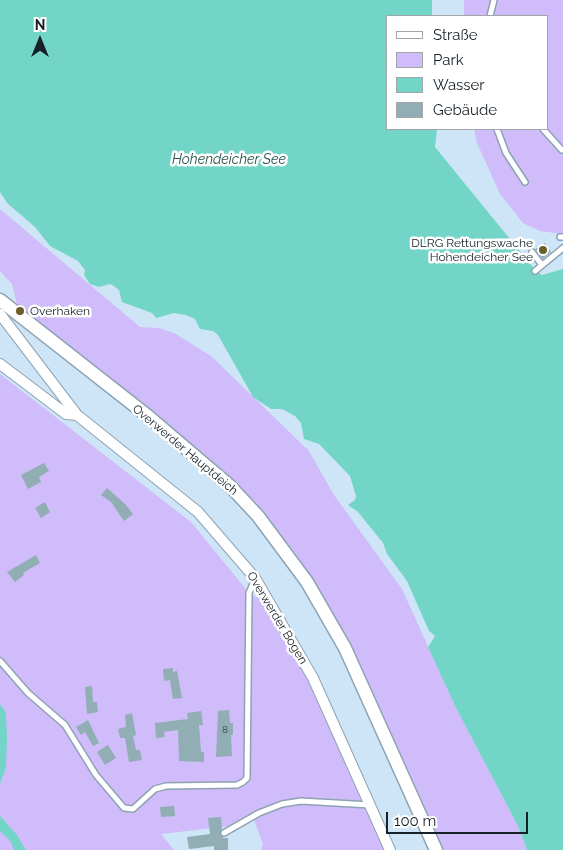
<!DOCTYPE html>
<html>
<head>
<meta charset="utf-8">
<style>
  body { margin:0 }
  #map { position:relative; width:563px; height:850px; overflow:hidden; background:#cee5f7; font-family:Raleway,sans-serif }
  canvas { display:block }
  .legend { position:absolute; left:386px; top:15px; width:162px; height:115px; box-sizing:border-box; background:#fff; border:1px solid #a2a6a8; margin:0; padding:6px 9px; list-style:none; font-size:15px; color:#172026 }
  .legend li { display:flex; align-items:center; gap:10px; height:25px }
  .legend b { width:25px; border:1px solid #a2a6a8 }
  .north { position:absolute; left:15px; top:15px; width:50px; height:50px; -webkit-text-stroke:4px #fff; paint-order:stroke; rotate:0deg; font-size:14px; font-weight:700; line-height:20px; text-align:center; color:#172026 }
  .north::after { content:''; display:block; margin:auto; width:18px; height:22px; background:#172026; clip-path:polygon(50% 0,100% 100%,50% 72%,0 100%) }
  .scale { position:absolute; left:386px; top:812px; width:142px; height:22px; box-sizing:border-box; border:2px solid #172026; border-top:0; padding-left:6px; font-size:15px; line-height:18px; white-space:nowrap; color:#172026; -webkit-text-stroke:4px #fff; paint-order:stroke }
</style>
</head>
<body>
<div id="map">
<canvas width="563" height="850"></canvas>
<ul class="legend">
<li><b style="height:6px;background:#fff"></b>Straße</li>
<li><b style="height:14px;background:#d0bcfa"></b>Park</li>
<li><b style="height:14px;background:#73d5c7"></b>Wasser</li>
<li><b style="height:14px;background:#90aeb4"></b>Gebäude</li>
</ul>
<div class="north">N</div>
<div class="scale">100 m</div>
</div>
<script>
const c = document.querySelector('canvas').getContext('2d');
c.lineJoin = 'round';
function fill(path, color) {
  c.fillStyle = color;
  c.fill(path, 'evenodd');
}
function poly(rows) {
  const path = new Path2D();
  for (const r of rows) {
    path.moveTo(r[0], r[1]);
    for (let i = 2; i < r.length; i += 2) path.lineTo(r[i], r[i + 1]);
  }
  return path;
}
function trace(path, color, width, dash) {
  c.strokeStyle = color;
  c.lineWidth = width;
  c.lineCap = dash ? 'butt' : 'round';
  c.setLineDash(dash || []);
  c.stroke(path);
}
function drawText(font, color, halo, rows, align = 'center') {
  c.font = font + ' Raleway,sans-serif';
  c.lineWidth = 5;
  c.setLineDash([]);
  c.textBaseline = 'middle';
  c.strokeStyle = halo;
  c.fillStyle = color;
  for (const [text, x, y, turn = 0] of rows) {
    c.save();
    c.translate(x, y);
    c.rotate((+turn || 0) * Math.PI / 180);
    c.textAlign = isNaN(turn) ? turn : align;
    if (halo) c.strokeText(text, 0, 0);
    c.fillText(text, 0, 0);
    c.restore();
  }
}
fill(poly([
  [464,0,563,0,563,234,540,231,523,223,500,194,477,143,474,129,547,129,547,16,464,16],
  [0,209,140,327,159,328,174,333,211,356,309,451,334,495,402,589,456,708,518,826,527,850,441,850,320,593,295,553,271,524,18,308,12,284,0,271],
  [0,374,191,522,249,593,256,597,261,595,309,680,386,850,261,850,263,844,252,815,231,826,161,834,174,850,0,850]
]), '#d0bcfa');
fill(poly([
  [0,0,432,0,432,16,387,16,387,129,437,129,435,147,536,271,542,275,563,269,563,850,527,850,518,826,456,708,428,647,435,636,429,631,407,581,387,554,383,543,358,512,348,505,355,500,356,496,350,476,319,444,304,439,301,423,295,416,282,409,271,409,253,397,218,335,213,331,200,329,195,319,186,315,174,313,156,318,152,313,122,302,119,290,114,286,110,284,99,287,90,284,84,275,85,270,78,261,50,246,35,227,7,203,0,192],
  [0,704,6,713,7,739,6,767,0,784],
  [0,816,17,835,26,850,14,850,11,842,0,831]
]), '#73d5c7');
fill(poly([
  [545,243,551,252,543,259,535,249],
  [44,463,49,471,39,477,41,482,28,489,21,475],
  [107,488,125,504,133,514,124,521,111,502,101,495],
  [45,502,50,512,41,518,35,508],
  [36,555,40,563,23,573,24,575,15,582,7,572],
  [173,668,173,672,177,671,182,698,173,699,170,680,164,681,163,669],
  [92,686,93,702,97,702,98,712,87,714,85,687],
  [229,710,230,723,233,723,233,735,231,735,232,756,216,757,218,711],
  [201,711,203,725,199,725,201,752,204,752,204,762,179,761,178,730,164,732,165,737,156,738,155,723,188,719,187,713],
  [132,713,136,735,133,736,136,750,140,750,142,760,129,762,125,738,120,738,118,729,126,727,125,715],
  [88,720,99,743,93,746,85,732,81,735,76,727],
  [108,745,116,758,105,765,97,752],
  [174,806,175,816,161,817,160,807],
  [221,817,222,829,220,833,223,838,228,838,228,850,214,850,214,846,189,849,187,837,210,834,208,818]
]), '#90aeb4');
const service = poly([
  [490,16,494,0],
  [497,129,506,153,525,182],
  [543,129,562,150],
  [560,237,563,237],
  [532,252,542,265],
  [535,271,563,248],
  [0,661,28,693,65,725,96,775,124,808,133,809,155,789,166,786,237,785,243,782,247,778,249,593,255,579],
  [224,833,259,813,282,804,301,801,370,805]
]);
const minor = poly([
  [0,314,77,415,198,512,255,578,313,678,390,850],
  [0,364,66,414,77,415]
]);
const tertiary = poly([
  [0,300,149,417,230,486,258,516,307,582,345,648,436,850]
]);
trace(service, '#8da3b3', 8);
trace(minor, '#8da3b3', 12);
trace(tertiary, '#8da3b3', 15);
trace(service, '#fff', 5);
trace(minor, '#fff', 10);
trace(tertiary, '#fff', 12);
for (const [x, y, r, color] of [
  [543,250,5,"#6a5e2b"],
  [20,311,5,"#6a5e2b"]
]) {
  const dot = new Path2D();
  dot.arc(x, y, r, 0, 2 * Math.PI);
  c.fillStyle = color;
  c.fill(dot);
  trace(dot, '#fff', 2);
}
drawText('10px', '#35444a', null, [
  ["8",225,730]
]);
drawText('12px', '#172026', '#fff', [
  ["DLRG Rettungswache",533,243],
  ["Hohendeicher See",533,257],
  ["Overhaken",30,311,"left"]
], 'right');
drawText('12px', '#172026', '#fff', [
  ["Overwerder Hauptdeich",185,450,40],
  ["Overwerder Bogen",277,618,59]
]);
drawText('italic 14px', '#27534d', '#fff', [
  ["Hohendeicher See",229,160]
]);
</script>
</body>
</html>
